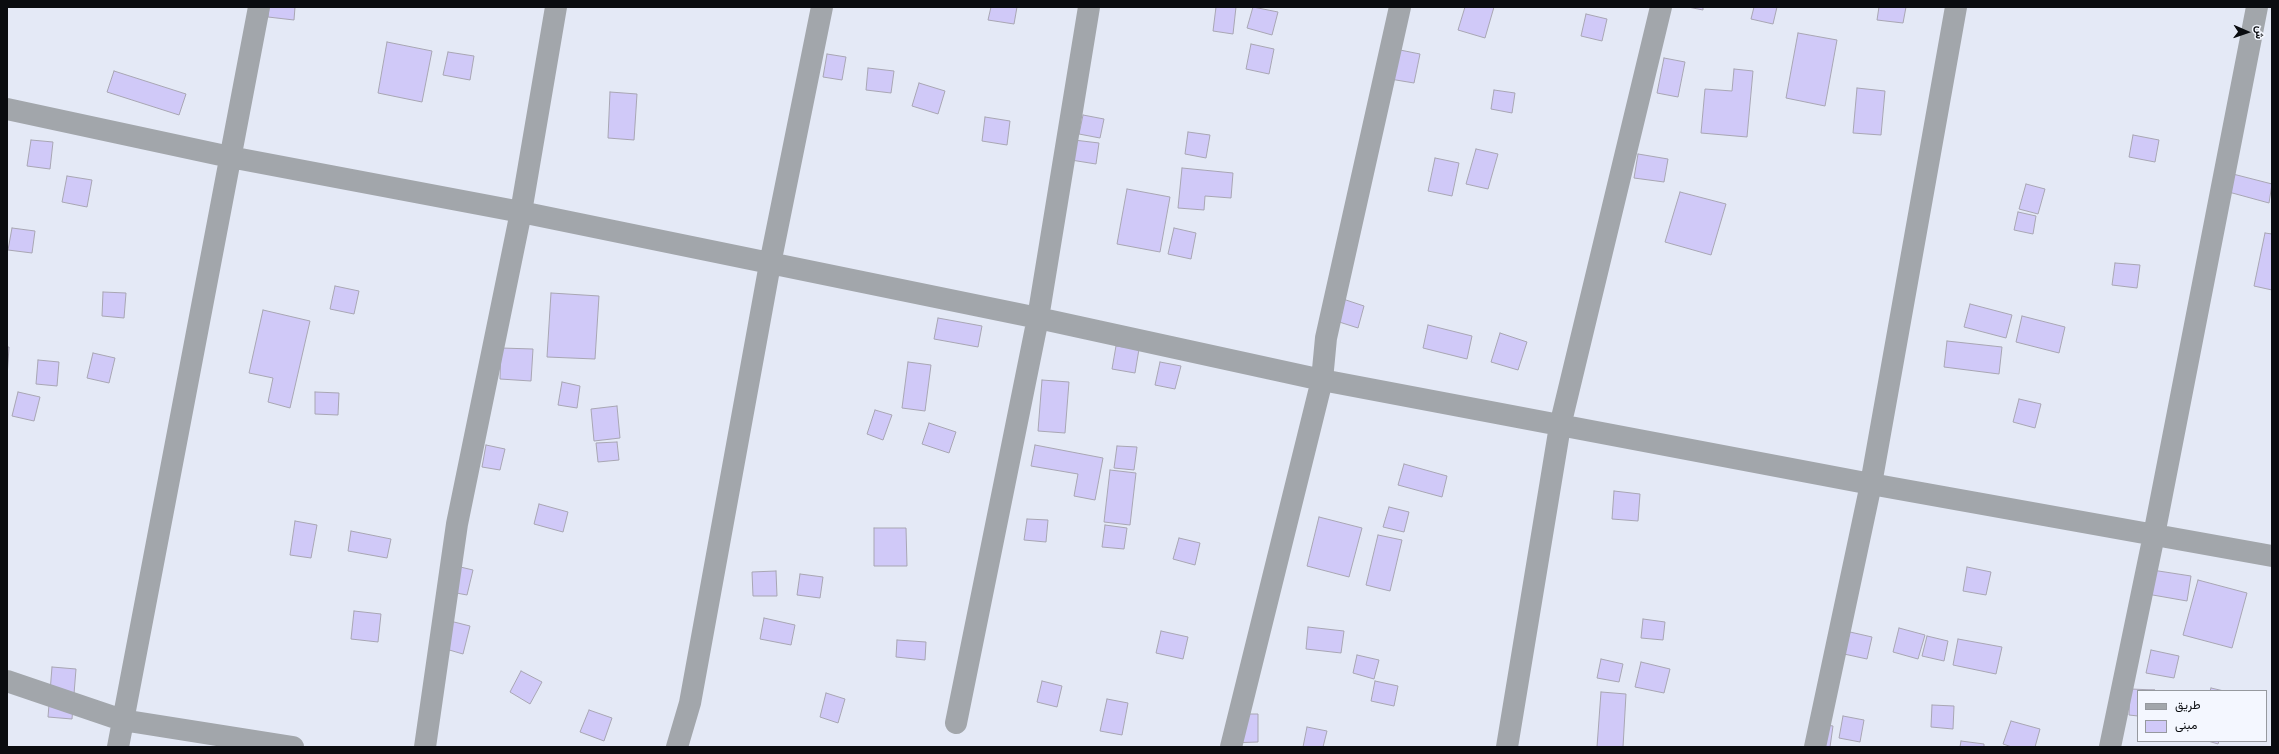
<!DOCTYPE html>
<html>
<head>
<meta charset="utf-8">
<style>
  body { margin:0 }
  #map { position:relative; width:2279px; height:754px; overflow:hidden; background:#e4e9f6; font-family:"Sofia Sans Condensed",Vazirmatn,sans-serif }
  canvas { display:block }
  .frame { position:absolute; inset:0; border:8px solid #0a0c10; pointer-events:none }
  .legend { position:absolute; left:2137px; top:690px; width:130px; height:52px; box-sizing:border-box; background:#f4f7ff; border:1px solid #96999f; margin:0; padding:5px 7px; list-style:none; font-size:12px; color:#0a0c10 }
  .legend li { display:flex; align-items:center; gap:8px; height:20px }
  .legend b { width:20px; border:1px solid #96999f }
  .north { position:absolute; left:2227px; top:12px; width:40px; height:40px; -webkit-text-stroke:3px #f4f7ff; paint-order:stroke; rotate:92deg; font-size:11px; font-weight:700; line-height:16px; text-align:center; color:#0a0c10 }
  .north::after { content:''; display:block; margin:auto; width:14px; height:18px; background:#0a0c10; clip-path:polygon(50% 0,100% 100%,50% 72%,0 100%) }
</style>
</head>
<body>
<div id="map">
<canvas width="2279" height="754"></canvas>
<div class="frame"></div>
<ul class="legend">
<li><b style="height:5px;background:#a2a6ab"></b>طريق</li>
<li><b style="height:11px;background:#d0c9f8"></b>مبنى</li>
</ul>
<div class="north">ش</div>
</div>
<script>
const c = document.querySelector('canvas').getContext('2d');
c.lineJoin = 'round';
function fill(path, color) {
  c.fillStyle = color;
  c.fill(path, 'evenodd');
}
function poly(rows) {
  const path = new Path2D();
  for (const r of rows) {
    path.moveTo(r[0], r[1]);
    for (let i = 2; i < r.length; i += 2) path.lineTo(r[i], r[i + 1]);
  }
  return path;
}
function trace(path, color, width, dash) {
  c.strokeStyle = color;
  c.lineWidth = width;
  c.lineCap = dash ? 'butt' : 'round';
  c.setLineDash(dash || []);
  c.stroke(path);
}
const building = poly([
  [269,7,295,7,294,20,268,17,269,7],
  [991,7,1017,7,1014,24,988,20,991,7],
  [1216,7,1236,7,1233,34,1213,31,1216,7],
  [1253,7,1278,12,1272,35,1247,28,1253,7],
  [1465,7,1494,7,1485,38,1458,30,1465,7],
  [1688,7,1703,7,1703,10,1688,7],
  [1754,7,1777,7,1773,24,1751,19,1754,7],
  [1879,7,1906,7,1903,23,1877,20,1879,7],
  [1586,14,1607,19,1602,41,1581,36,1586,14],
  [1798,33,1837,40,1825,106,1786,98,1798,33],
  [387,42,432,51,422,102,378,93,387,42],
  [1251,44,1274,49,1269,74,1246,69,1251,44],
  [1390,48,1420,54,1414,83,1384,78,1390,48],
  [448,52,474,56,470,80,443,75,448,52],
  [827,54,846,57,842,80,823,77,827,54],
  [1664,58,1685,62,1678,97,1657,93,1664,58],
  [868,68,894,71,891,93,866,90,868,68],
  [1734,69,1753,71,1747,137,1701,133,1705,89,1732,91,1734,69],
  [114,71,186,94,179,115,107,92,114,71],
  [919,83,945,91,938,114,912,106,919,83],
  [1857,88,1885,91,1881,135,1853,133,1857,88],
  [1494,90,1515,93,1512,113,1491,109,1494,90],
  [610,92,637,94,634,140,608,138,610,92],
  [1083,115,1104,119,1100,138,1079,134,1083,115],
  [985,117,1010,121,1007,145,982,141,985,117],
  [1188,132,1210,135,1206,158,1185,154,1188,132],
  [2133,135,2159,140,2155,162,2129,157,2133,135],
  [31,140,53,142,50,169,27,166,31,140],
  [1074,140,1099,143,1096,164,1071,160,1074,140],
  [1476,149,1498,154,1488,189,1466,184,1476,149],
  [1638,154,1668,159,1664,182,1634,178,1638,154],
  [1435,158,1459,163,1452,196,1428,191,1435,158],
  [1182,168,1233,173,1231,198,1205,196,1204,210,1178,208,1182,168],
  [2229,173,2272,184,2269,203,2225,191,2229,173],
  [67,176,92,180,87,207,62,202,67,176],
  [2026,184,2045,189,2038,214,2019,209,2026,184],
  [1127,189,1170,197,1160,252,1117,244,1127,189],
  [1680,192,1726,204,1711,255,1665,242,1680,192],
  [2018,212,2036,216,2033,234,2014,230,2018,212],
  [12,228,35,231,32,253,8,250,12,228],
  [1174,228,1196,233,1191,259,1168,254,1174,228],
  [2265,233,2272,234,2272,290,2254,286,2265,233],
  [2115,263,2140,265,2137,288,2112,285,2115,263],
  [335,286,359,291,354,314,330,309,335,286],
  [103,292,126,293,124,318,102,316,103,292],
  [551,293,599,296,595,359,547,357,551,293],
  [1340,298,1364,306,1358,328,1333,320,1340,298],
  [1970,304,2012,315,2006,338,1964,327,1970,304],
  [263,310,310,321,290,408,268,402,273,378,249,373,263,310],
  [2022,316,2065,327,2059,353,2016,342,2022,316],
  [938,318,982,326,978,347,934,339,938,318],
  [1428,325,1472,336,1467,359,1423,348,1428,325],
  [1500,333,1527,342,1518,370,1491,362,1500,333],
  [1947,341,2002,347,1999,374,1944,367,1947,341],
  [1116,346,1139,349,1135,373,1112,369,1116,346],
  [7,347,9,347,7,377,7,347],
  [501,348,533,349,531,381,500,379,501,348],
  [93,353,115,358,109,383,87,378,93,353],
  [38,360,59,362,57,386,36,384,38,360],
  [908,362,931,365,925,411,902,408,908,362],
  [1160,362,1181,366,1175,389,1155,385,1160,362],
  [1042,380,1069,382,1065,433,1038,431,1042,380],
  [562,382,580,386,577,408,558,405,562,382],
  [18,392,40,397,34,421,12,416,18,392],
  [315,392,339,393,338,415,315,414,315,392],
  [2019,399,2041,404,2035,428,2013,422,2019,399],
  [617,406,620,438,594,441,591,409,617,406],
  [875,410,892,415,883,440,867,434,875,410],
  [929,423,956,432,949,453,922,444,929,423],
  [617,442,619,460,598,462,596,443,617,442],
  [486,445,505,449,500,470,482,467,486,445],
  [1035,445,1103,458,1095,500,1074,496,1078,474,1031,466,1035,445],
  [1117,446,1137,447,1134,470,1114,468,1117,446],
  [1404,464,1447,476,1442,497,1398,485,1404,464],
  [1110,470,1136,473,1130,525,1104,522,1110,470],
  [1614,491,1640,494,1638,521,1612,519,1614,491],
  [539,504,568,512,563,532,534,524,539,504],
  [1389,507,1409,512,1404,532,1383,527,1389,507],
  [1319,517,1362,528,1349,577,1307,566,1319,517],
  [1027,519,1048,520,1046,542,1024,540,1027,519],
  [295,521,317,525,311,558,290,555,295,521],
  [1105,525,1127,528,1124,549,1102,547,1105,525],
  [874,528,906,528,907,566,874,566,874,528],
  [351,531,391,539,387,558,348,551,351,531],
  [1378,535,1402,540,1390,591,1366,585,1378,535],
  [1179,538,1200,543,1195,565,1173,559,1179,538],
  [452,565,473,570,467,595,446,591,452,565],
  [1967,567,1991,572,1986,595,1963,591,1967,567],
  [2152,570,2191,576,2187,601,2147,594,2152,570],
  [776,571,777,596,753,596,752,572,776,571],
  [800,574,823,577,820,598,797,595,800,574],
  [2198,580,2247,593,2232,648,2183,635,2198,580],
  [354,611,381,614,378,642,351,639,354,611],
  [764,618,795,625,791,645,760,639,764,618],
  [1643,619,1665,622,1663,640,1641,638,1643,619],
  [446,620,470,626,463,654,439,647,446,620],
  [1308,627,1344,631,1341,653,1306,649,1308,627],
  [1899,628,1925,635,1918,659,1893,652,1899,628],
  [1161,631,1188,637,1183,659,1156,653,1161,631],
  [1850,632,1872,637,1867,659,1844,654,1850,632],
  [1927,636,1948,641,1944,661,1922,656,1927,636],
  [1958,639,2002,647,1996,674,1953,665,1958,639],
  [897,640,926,642,925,660,896,657,897,640],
  [2151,650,2179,656,2174,678,2146,673,2151,650],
  [1357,655,1379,660,1374,679,1353,673,1357,655],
  [1601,659,1623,664,1619,682,1597,678,1601,659],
  [1641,662,1670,669,1664,693,1635,687,1641,662],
  [52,667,76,669,72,719,48,717,52,667],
  [521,671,542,682,530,704,510,692,521,671],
  [1042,681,1062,686,1057,707,1037,702,1042,681],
  [1375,681,1398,686,1394,706,1371,701,1375,681],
  [2211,688,2224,691,2210,691,2211,688],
  [2130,689,2155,690,2138,691,2138,716,2129,715,2130,689],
  [1601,692,1626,694,1623,747,1597,747,1601,692],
  [826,693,845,699,838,723,820,717,826,693],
  [1107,699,1128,703,1122,735,1100,731,1107,699],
  [1932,705,1954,706,1953,729,1931,727,1932,705],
  [589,710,612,718,604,741,580,732,589,710],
  [1229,714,1258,714,1258,742,1230,743,1229,714],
  [1843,716,1864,720,1860,742,1839,738,1843,716],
  [2011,721,2040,729,2035,747,2012,747,2003,744,2011,721],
  [1813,723,1833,726,1830,747,1824,747,1813,723],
  [1307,727,1327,731,1323,747,1303,747,1307,727],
  [1961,741,1984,744,1984,747,1960,747,1961,741],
  [2208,741,2219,741,2218,744,2208,741]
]);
fill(building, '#d0c9f8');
trace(building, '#a8a6b3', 1);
trace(poly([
  [7,109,230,157,521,212,1038,318,1322,380,1871,484,2272,556],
  [7,681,122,720,293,747],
  [956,723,1038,318,1089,7],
  [118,747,259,7],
  [425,747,457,524,521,212,556,7],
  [677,747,690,703,770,264,822,7],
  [1231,747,1322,380,1326,338,1400,7],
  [1507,747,1560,426,1661,7],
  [1815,747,1871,484,1956,7],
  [2110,747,2154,535,2257,7]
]), '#a2a6ab', 22);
</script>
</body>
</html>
